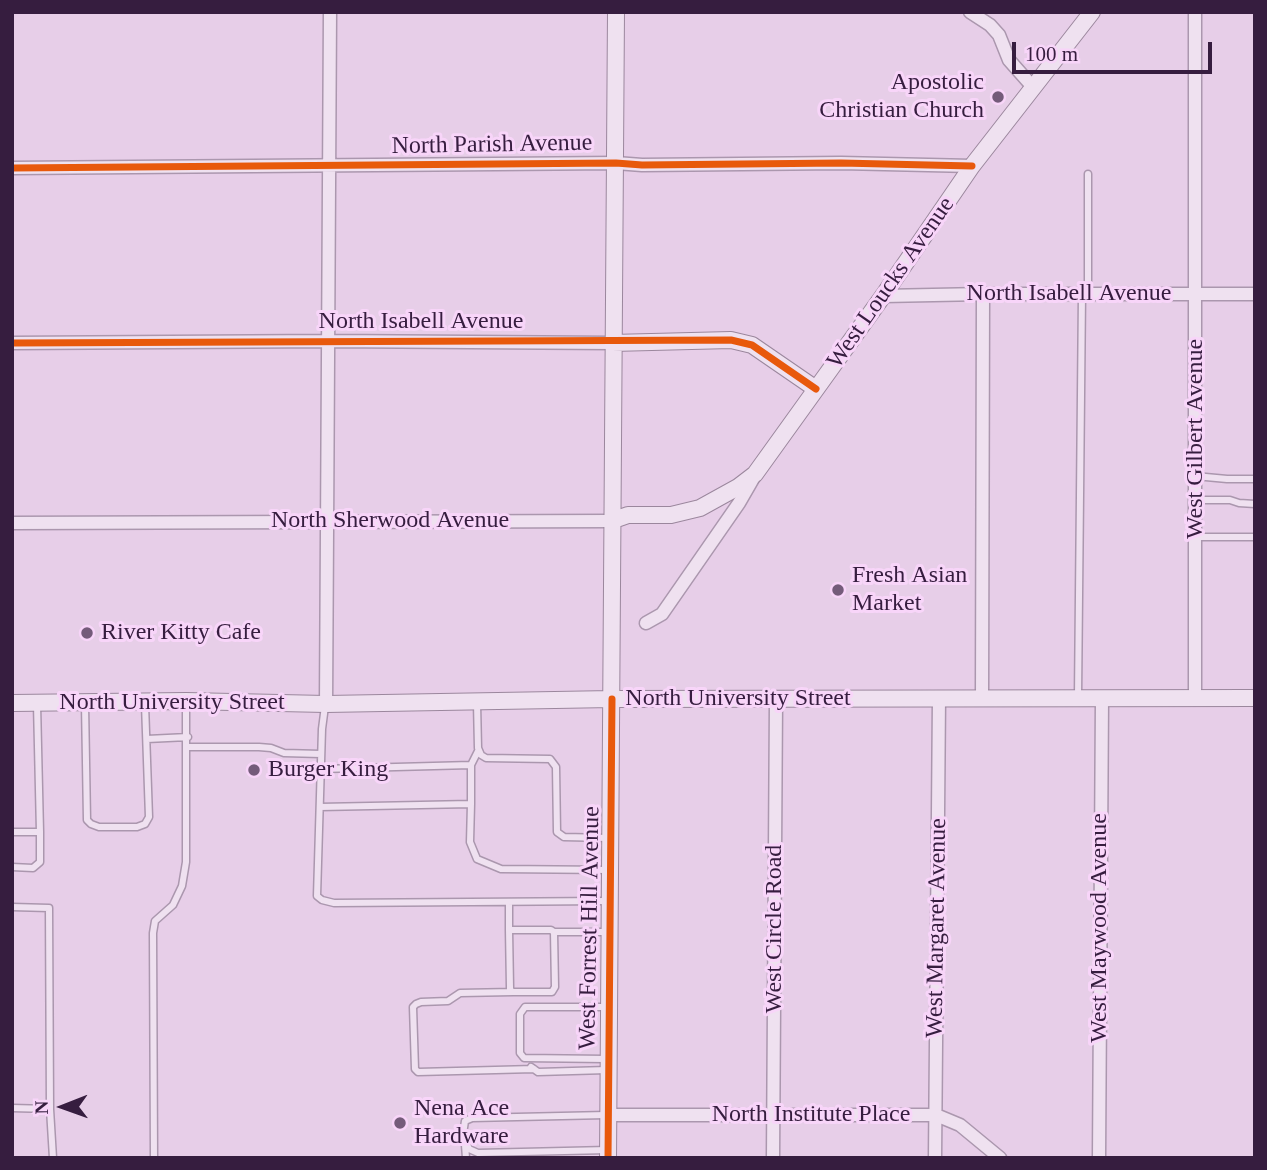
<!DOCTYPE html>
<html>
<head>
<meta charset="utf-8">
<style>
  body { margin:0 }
  #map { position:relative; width:1267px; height:1170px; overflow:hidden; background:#e7cee8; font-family:"Times New Roman",serif }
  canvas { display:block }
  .frame { position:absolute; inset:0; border:14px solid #361d3f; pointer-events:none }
  .north { position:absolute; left:28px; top:1072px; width:70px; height:70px; -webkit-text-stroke:5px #f8d5f9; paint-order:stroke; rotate:269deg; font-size:19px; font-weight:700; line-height:28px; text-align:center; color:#361d3f }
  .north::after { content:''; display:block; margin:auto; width:24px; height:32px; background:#361d3f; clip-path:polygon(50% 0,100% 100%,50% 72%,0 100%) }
  .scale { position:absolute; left:1012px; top:42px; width:200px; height:32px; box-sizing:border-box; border:4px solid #361d3f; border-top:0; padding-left:9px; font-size:21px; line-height:24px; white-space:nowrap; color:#361d3f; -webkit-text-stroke:5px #f8d5f9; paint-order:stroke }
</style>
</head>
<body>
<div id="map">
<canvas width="1267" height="1170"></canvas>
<div class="frame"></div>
<div class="north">N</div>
<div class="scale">100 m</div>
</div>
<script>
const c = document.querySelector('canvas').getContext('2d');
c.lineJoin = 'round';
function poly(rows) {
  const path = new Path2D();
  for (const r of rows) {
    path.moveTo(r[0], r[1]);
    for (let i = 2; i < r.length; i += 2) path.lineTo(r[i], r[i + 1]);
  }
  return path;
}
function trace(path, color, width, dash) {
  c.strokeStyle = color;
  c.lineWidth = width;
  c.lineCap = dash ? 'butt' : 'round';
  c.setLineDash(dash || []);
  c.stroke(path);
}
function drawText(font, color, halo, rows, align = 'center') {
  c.font = font + ' "Times New Roman",serif';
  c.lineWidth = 6;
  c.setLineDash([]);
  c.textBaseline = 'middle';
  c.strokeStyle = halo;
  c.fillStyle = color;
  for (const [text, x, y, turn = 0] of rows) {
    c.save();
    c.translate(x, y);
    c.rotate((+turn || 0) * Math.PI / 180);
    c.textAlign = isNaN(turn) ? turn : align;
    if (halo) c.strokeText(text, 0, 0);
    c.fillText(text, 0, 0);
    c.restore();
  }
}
const lane = poly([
  [1088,174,1088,294],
  [1195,476,1227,479,1255,479],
  [1195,500,1230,500,1239,503,1255,504],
  [1195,537,1255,537],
  [1078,696,1082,294],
  [477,703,478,748,481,755,486,758,550,759,556,767,557,832,564,837,609,838],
  [37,704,40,832],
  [85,704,87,820,91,824,99,827,137,827,145,824,149,817,145,704],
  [325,706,322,729,317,896,322,900,334,903,607,901],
  [147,739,188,737],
  [188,747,259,747,271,748,284,753,321,754],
  [478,751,471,765,471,804,470,842,477,859,501,869,610,870],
  [321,769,471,765],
  [320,807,471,804],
  [12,832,40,832,40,862,33,868,12,867],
  [509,902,509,930,510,987,510,990,513,992,552,992,555,987,554,932,551,930,509,930],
  [12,907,49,908,50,1109,53,1158],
  [554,932,608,932],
  [513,992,460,993,448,1001,421,1002,416,1004,413,1007,415,1069,418,1072,534,1069],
  [606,1059,524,1058,520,1053,520,1014,525,1007,609,1007],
  [531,1067,538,1072,607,1070],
  [12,1108,50,1109],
  [606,1115,472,1118,465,1121,463,1134,469,1149,478,1153,608,1150],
  [465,1145,466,1158],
  [154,1158,153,933,155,921,173,905,182,886,186,862,186,701]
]);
const street = poly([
  [970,12,990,25,999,35,1009,60,1032,86],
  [12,168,616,163,642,165,841,163,972,166],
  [883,296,983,294,1255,294],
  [12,343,329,341,612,343],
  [12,523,611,521],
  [646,623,662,614,739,503,754,477],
  [982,698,983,294],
  [1195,698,1195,12],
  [326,704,330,12],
  [608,1115,936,1115,960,1125,1000,1158],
  [773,1158,776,700],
  [935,1158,939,698],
  [1099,1158,1102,698]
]);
const secondary = poly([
  [612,343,731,340,752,345,816,389],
  [611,521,628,515,671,515,700,508,738,487,755,474,883,296,972,166,1092,12],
  [12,703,186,701,326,704,612,699,1255,698],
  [608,1158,616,12]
]);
trace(lane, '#ab97ae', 9);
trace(street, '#ab97ae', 15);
trace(secondary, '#9b879d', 18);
trace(lane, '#efe1f0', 6);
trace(street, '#efe1f0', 12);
trace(secondary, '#efe1f0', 16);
trace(poly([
  [12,168,616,163,642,165,841,163,972,166],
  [12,343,731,340,752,345,816,389],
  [608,1158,612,699]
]), '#e8590c', 7);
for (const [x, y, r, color] of [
  [998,97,7,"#745b7a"],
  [838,590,7,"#745b7a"],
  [87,633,7,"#745b7a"],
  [254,770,7,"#745b7a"],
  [400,1123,7,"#745b7a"]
]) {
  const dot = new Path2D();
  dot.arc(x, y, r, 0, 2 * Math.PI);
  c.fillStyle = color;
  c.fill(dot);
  trace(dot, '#f8d5f9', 2.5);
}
drawText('24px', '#361d3f', '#f8d5f9', [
  ["Apostolic",984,83,"right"],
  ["Christian Church",984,111,"right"],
  ["Fresh Asian",852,576],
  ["Market",852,604],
  ["River Kitty Cafe",101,633],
  ["Burger King",268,770],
  ["Nena Ace",414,1109],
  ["Hardware",414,1137]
], 'left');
drawText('24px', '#361d3f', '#f8d5f9', [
  ["North Parish Avenue",492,145,-1],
  ["West Loucks Avenue",891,283,-55],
  ["North Isabell Avenue",1069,294],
  ["North Isabell Avenue",421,322],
  ["West Gilbert Avenue",1196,439,-90],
  ["North Sherwood Avenue",390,521],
  ["North University Street",738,699],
  ["North University Street",172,703],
  ["West Forrest Hill Avenue",590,928,-89],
  ["West Margaret Avenue",937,928,-89],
  ["West Maywood Avenue",1100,928,-90],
  ["West Circle Road",775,929,-90],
  ["North Institute Place",811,1115]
]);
</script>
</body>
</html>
